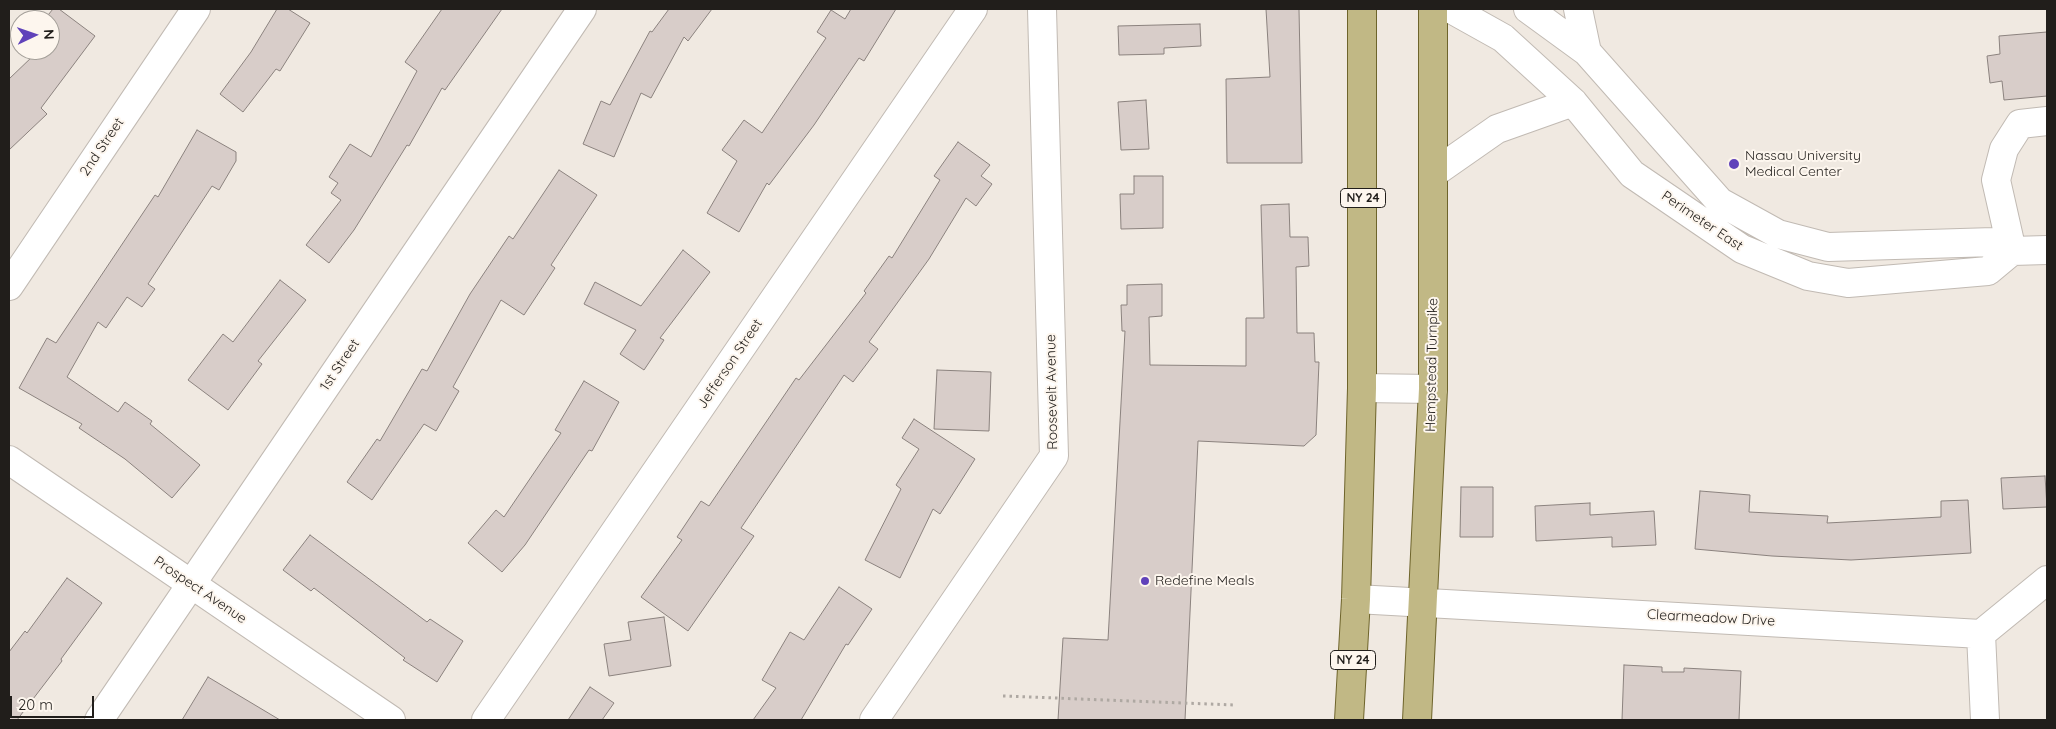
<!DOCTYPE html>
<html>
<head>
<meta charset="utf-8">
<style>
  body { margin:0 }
  #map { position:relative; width:2056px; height:729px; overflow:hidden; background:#f0e9e1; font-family:Quicksand,sans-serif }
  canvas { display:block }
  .frame { position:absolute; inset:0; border:10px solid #211e1b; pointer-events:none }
  .north { position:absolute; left:10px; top:10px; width:50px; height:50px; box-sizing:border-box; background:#fdf6ee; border:1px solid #a5a09a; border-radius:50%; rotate:87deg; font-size:14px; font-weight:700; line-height:20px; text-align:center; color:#211e1b }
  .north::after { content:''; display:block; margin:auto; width:18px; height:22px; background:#6042ba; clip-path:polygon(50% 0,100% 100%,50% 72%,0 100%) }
  .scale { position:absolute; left:10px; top:696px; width:84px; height:22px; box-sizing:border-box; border:2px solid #211e1b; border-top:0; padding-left:6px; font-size:15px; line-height:18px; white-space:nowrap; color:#211e1b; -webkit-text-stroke:4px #fdf6ee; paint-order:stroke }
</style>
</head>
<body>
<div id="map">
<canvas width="2056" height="729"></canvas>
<div class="frame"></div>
<div class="north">N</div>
<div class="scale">20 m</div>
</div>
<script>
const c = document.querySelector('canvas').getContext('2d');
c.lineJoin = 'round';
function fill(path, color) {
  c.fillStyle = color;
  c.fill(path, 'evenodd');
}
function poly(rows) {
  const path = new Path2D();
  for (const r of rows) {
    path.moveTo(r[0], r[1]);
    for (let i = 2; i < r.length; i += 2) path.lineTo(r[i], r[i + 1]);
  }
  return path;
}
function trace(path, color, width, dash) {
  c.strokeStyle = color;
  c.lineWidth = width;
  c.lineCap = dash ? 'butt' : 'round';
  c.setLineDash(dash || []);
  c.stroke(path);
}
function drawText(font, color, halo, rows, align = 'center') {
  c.font = font + ' Quicksand,sans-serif';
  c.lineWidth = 4;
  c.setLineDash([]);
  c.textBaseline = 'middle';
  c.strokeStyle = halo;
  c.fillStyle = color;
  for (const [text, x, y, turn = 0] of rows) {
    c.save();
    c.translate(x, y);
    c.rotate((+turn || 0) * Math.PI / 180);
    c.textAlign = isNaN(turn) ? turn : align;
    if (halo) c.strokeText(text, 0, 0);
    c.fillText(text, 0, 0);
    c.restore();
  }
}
const building = poly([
  [53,9,59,9,95,36,41,108,47,114,9,150,9,79,34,55,28,50,50,50,50,20,44,20,53,9],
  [277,9,288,9,310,23,280,71,276,69,243,112,220,94,251,52,277,9],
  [442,9,502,9,445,90,442,88,409,146,407,145,354,230,329,263,306,245,341,200,331,193,338,183,329,177,350,144,371,157,417,71,405,62,442,9],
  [669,9,712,9,688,41,684,37,651,98,641,93,614,157,583,144,601,101,610,105,650,31,652,32,669,9],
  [851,9,896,9,864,61,859,58,814,125,769,185,767,183,739,232,707,213,737,161,722,150,744,120,762,133,826,38,817,32,831,10,845,19,851,9],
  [1266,9,1299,9,1302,163,1227,163,1226,79,1270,77,1266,9],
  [1200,24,1201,46,1164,48,1164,54,1119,55,1118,26,1200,24],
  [2047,32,2047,96,2004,100,2002,81,1990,83,1987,56,2000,54,1999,36,2047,32],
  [1146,100,1149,149,1121,150,1118,102,1146,100],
  [197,130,236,152,236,161,219,190,212,186,148,284,155,289,142,307,127,297,106,328,98,322,67,377,118,412,125,402,152,421,150,424,200,465,172,498,125,459,79,428,82,424,19,388,47,338,56,343,155,195,158,197,197,130],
  [958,142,990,165,981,176,992,184,976,206,966,198,929,259,869,342,878,349,853,382,844,375,741,528,754,536,688,631,641,597,682,540,677,537,701,501,709,506,796,378,799,380,866,293,864,291,889,256,892,258,940,180,934,176,958,142],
  [559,170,597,195,551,265,555,268,524,315,501,300,453,387,459,391,436,431,424,424,372,500,347,482,377,439,380,441,422,369,427,371,470,294,509,236,513,239,559,170],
  [1134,176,1163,176,1163,228,1121,229,1120,194,1134,194,1134,176],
  [1289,204,1290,237,1308,237,1309,266,1296,267,1297,333,1314,333,1315,362,1319,362,1316,435,1304,446,1198,441,1185,720,1058,720,1063,638,1108,640,1125,331,1122,331,1121,305,1127,305,1127,285,1162,284,1162,316,1149,317,1150,365,1246,366,1246,318,1264,318,1261,205,1289,204],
  [683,250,710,272,660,338,664,340,644,370,620,354,636,330,584,304,595,282,641,306,683,250],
  [280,280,306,300,258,361,262,364,228,410,188,380,223,334,233,342,280,280],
  [937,370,991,372,989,431,934,429,937,370],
  [584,381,619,402,592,451,589,450,525,545,502,572,468,543,496,510,504,517,561,433,555,430,584,381],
  [914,419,975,459,940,514,933,509,900,578,865,560,901,489,896,485,919,449,902,438,914,419],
  [2045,476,2047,507,2003,509,2001,478,2045,476],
  [1461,487,1493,487,1493,537,1460,537,1461,487],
  [1700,491,1750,495,1749,512,1828,516,1827,523,1941,517,1941,501,1968,500,1971,553,1851,560,1772,556,1695,549,1700,491],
  [1590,503,1590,515,1654,511,1656,545,1612,547,1612,537,1536,541,1535,506,1590,503],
  [310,535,427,622,430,619,463,641,437,682,403,660,405,658,314,588,311,591,283,570,310,535],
  [67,578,102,603,61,659,62,661,17,720,9,720,9,652,25,631,27,633,67,578],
  [839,587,872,609,848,645,846,644,801,720,753,720,776,688,762,680,790,632,804,640,839,587],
  [664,617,671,666,609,676,604,644,631,640,628,622,664,617],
  [1624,665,1662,667,1662,672,1684,672,1684,668,1741,671,1739,720,1622,720,1624,665],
  [208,677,280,720,182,720,208,677],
  [590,687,614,703,602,720,568,720,590,687]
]);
fill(building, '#d8cdc9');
trace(building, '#8b827e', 1);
const minor = poly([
  [1451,9,1503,38,1573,102,1632,174,1742,249,1808,276,1848,283,1988,271,2012,251],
  [1528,9,1587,52,1720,202,1778,234,1828,247,1994,242,2012,251,2047,250],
  [1578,9,1587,52],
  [1434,173,1497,129,1573,102],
  [2012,251,1996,180,2004,149,2020,124,2047,121],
  [9,286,196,9],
  [1362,388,1433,389],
  [9,460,391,720],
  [1356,599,1981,634,2047,580],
  [1981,634,1985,720],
  [99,720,582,9],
  [486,720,973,9],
  [874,720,1054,456,1042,9]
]);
const major = poly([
  [1349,720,1356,599,1362,388,1362,9],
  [1417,720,1433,389,1433,9]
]);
trace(minor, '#c1bab3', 30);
trace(major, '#6e642b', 30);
trace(poly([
  [1003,696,1234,705]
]), '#aea8a2', 3, [2.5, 4]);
trace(minor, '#fff', 28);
trace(major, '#c1b885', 28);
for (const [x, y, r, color] of [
  [1734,164,6,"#6042ba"],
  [1145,581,5,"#6042ba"]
]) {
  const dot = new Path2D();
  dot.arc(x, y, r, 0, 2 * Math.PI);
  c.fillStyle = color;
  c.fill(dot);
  trace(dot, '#fdf6ee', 2);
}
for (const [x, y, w] of [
  [1363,198,45],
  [1353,660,45]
]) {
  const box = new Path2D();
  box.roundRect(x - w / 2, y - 9.5, w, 19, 4);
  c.fillStyle = '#fdf6ee';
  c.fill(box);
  trace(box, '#211e1b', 1);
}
drawText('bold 12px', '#211e1b', null, [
  ["NY 24",1363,198],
  ["NY 24",1353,660]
]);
drawText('14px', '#211e1b', '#fdf6ee', [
  ["2nd Street",102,147,-56],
  ["Perimeter East",1702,221,34],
  ["Jefferson Street",730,364,-56],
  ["1st Street",340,365,-56],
  ["Hempstead Turnpike",1432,365,-89],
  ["Roosevelt Avenue",1052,392,-91],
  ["Prospect Avenue",200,590,34],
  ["Clearmeadow Drive",1711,618,3]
]);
drawText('14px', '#211e1b', '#fdf6ee', [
  ["Nassau University",1745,156],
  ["Medical Center",1745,172],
  ["Redefine Meals",1155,581]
], 'left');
</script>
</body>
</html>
